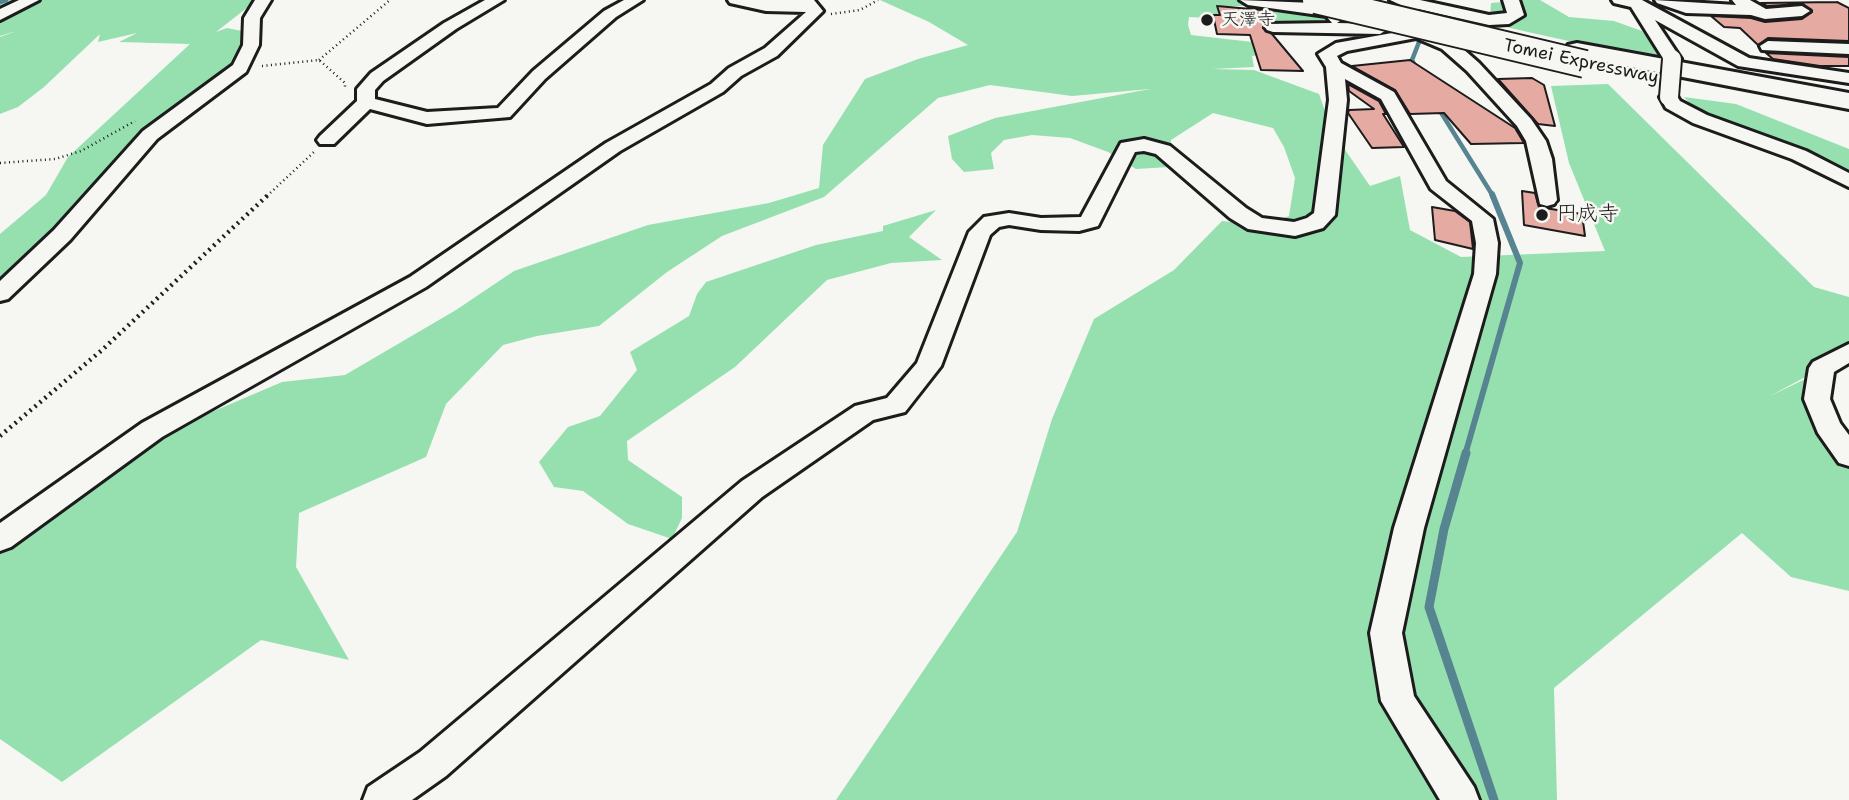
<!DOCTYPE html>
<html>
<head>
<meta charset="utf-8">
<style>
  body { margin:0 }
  canvas { display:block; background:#f6f6f2 }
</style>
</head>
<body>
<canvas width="1849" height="800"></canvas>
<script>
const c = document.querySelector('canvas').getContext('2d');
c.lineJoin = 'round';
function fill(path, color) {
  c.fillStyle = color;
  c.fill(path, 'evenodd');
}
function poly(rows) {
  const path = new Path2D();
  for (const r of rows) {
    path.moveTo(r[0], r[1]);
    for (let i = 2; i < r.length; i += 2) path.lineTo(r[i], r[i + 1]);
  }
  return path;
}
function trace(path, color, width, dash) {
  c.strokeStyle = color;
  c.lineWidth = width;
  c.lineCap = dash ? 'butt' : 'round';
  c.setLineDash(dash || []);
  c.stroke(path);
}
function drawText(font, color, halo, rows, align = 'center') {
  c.font = font + ' "Shantell Sans","Klee One",sans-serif';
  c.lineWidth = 5;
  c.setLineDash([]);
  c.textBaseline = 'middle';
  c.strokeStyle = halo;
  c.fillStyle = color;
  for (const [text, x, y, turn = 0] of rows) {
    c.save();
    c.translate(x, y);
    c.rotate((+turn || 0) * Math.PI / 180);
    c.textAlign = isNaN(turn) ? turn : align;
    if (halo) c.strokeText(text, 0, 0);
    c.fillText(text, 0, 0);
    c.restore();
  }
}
fill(poly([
  [0,0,257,0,216,32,227,28,242,31,241,55,228,75,0,284,0,234,46,195,68,157,190,44,119,42,137,33,98,42,100,34,44,87,18,107,0,114,0,37,16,31,0,36],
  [880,0,1280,0,1334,13,1329,28,1273,27,1262,6,1216,6,1219,14,1211,14,1210,18,1189,17,1188,25,1191,35,1270,44,1278,53,1252,56,1254,67,1212,69,1254,70,1319,94,1332,131,1370,186,1400,176,1410,230,1461,257,1605,251,1569,163,1551,86,1608,84,1814,287,1849,297,1849,349,1822,368,1770,396,1822,371,1818,402,1849,459,1849,591,1791,577,1742,533,1554,688,1557,800,836,800,1017,532,1052,419,1094,319,1174,270,1222,221,1264,225,1289,216,1295,178,1284,147,1273,128,1213,113,1171,140,1169,167,1136,169,1108,152,1070,138,1032,135,1004,140,991,153,994,169,964,172,952,159,948,136,995,118,1150,89,1072,96,990,85,938,98,824,197,722,236,667,272,599,326,537,336,503,345,446,404,426,457,299,513,296,567,349,660,261,640,62,782,0,739,0,551,153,437,282,382,345,375,456,310,514,271,648,225,769,203,819,188,823,145,865,79,918,59,968,45,929,22],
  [1524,0,1540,0,1569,17,1614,21,1642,31,1660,50,1663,62,1510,28,1490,17,1491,3],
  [1684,97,1736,104,1849,149,1849,184,1698,112],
  [936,210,909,237,942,260,891,263,827,280,735,367,627,441,628,460,682,497,682,518,672,539,628,524,583,491,554,487,539,462,568,427,600,416,637,370,630,352,689,316,697,294,706,282,816,245,883,231,883,226]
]), '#96e0af');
trace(poly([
  [0,2,6,0],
  [1416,68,1412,60,1421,37],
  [1437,106,1493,196]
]), '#568490', 4.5);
trace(poly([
  [1465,455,1520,263,1492,194]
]), '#568490', 6);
trace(poly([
  [1466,453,1444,529,1429,607,1494,800]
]), '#568490', 9);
const building = poly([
  [1837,2,1849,8,1849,41,1768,38,1758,45,1740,28,1724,27,1711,16,1751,18,1765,22,1802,19,1812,12,1803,4,1767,6,1761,3,1837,2],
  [1217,6,1262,10,1267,22,1263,28,1272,34,1303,71,1261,70,1250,35,1217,34,1213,15,1220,15,1217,6],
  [1766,53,1849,57,1849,66,1820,66,1773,59,1766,53],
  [1410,60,1515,128,1524,143,1471,144,1444,113,1410,114,1395,90,1352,66,1410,60],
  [1532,78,1544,85,1555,126,1538,124,1498,79,1532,78],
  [1348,84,1379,101,1386,114,1383,114,1404,147,1372,148,1348,113,1349,110,1374,109,1349,91,1348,84],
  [1522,191,1535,193,1539,207,1582,214,1585,236,1524,225,1522,191],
  [1432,207,1455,211,1470,222,1473,249,1435,240,1432,207]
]);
fill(building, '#e5aba3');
trace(building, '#1c1c1c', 2);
const minor = poly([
  [19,0,39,0,0,20,0,9,19,0],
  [255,0,271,0,260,18,259,45,246,72,157,139,70,240,8,299,0,301,0,281,54,230,143,131,233,65,243,45,244,18,255,0],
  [485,0,504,0,456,29,383,81,375,90,375,99,427,112,498,108,533,71,604,11,624,0,643,0,616,17,545,79,510,117,427,124,370,109,334,144,320,144,317,140,320,136,357,101,357,89,371,73,444,23,485,0],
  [728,0,814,0,823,11,777,56,741,76,723,92,620,151,426,287,162,437,11,547,0,551,0,523,142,423,410,277,606,143,711,84,729,68,765,48,806,12,766,11,730,3,728,0],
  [1240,0,1313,3,1340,10,1343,19,1337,23,1380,24,1388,29,1380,34,1273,32,1267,30,1265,27,1267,24,1332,23,1326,16,1248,5,1240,0],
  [1390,0,1420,0,1489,15,1507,13,1503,0,1519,0,1524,15,1509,24,1489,25,1418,9,1425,30,1454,41,1479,63,1531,119,1546,141,1552,159,1557,200,1554,204,1547,206,1540,204,1526,141,1517,126,1467,71,1442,49,1416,38,1347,51,1337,56,1341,63,1394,92,1446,181,1493,219,1498,243,1496,274,1424,528,1402,633,1414,696,1474,787,1479,800,1440,800,1381,701,1370,633,1394,528,1474,274,1476,243,1472,221,1431,189,1381,99,1345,79,1347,100,1335,215,1323,228,1295,236,1248,229,1230,218,1156,154,1144,151,1135,152,1098,226,1079,231,1041,230,1009,225,999,227,990,235,941,366,905,412,873,420,762,497,446,776,412,800,363,800,368,787,420,752,742,481,855,406,887,398,917,363,969,232,984,217,1009,213,1041,218,1081,217,1121,143,1144,139,1170,146,1246,208,1262,218,1294,222,1307,218,1314,213,1329,100,1326,67,1318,54,1336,43,1409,30,1403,6,1390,0],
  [1612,0,1642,0,1749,58,1849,73,1849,83,1738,66,1655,20,1681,59,1672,64,1666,63,1631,7,1614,3,1612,0],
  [1655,0,1736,5,1732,0,1750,0,1766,9,1802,6,1810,11,1802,16,1765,19,1751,15,1686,13,1657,3,1655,0],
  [1768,41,1849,44,1849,54,1762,50,1760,46,1768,41],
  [1669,92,1675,93,1680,101,1707,115,1806,151,1849,173,1849,187,1792,159,1693,123,1666,108,1660,97,1669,92],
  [1849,344,1849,363,1834,372,1830,399,1840,423,1849,435,1849,466,1839,463,1818,433,1804,399,1809,368,1813,362,1849,344]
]);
const motorway = poly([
  [1577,43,1849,93,1849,109,1568,55,1565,50,1568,45,1577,43]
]);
trace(minor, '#1c1c1c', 6);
trace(motorway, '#1c1c1c', 6);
trace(poly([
  [831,14,860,10,878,0],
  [319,60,390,0],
  [262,66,319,60,345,83,345,88],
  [0,163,55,159,81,151,135,121],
  [267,196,314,152]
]), '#1c1c1c', 2.5, [1, 3.5]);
trace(poly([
  [0,436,102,350,269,194]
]), '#1c1c1c', 4.5, [2, 4.5]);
fill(minor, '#f6f6f2');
fill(motorway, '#f6f6f2');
const minorBridge = poly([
  [1669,97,1672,59]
]);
const motorwayBridge = poly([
  [1316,0,1585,64]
]);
trace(minorBridge, '#1c1c1c', 22, []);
trace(motorwayBridge, '#1c1c1c', 30, []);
trace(minorBridge, '#f6f6f2', 18);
trace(motorwayBridge, '#f6f6f2', 26);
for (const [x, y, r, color] of [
  [1207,20,7,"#1c1c1c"],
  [1542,215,7,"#1c1c1c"]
]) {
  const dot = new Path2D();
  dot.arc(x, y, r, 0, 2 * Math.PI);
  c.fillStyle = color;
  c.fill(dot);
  trace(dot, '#f6f6f2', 2.5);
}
drawText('18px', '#1c1c1c', '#f6f6f2', [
  ["天澤寺",1221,20]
], 'left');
drawText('18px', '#1c1c1c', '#f6f6f2', [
  ["Tomei Expressway",1581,62,12]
]);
drawText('21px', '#1c1c1c', '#f6f6f2', [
  ["円成寺",1556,215]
], 'left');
</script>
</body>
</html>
